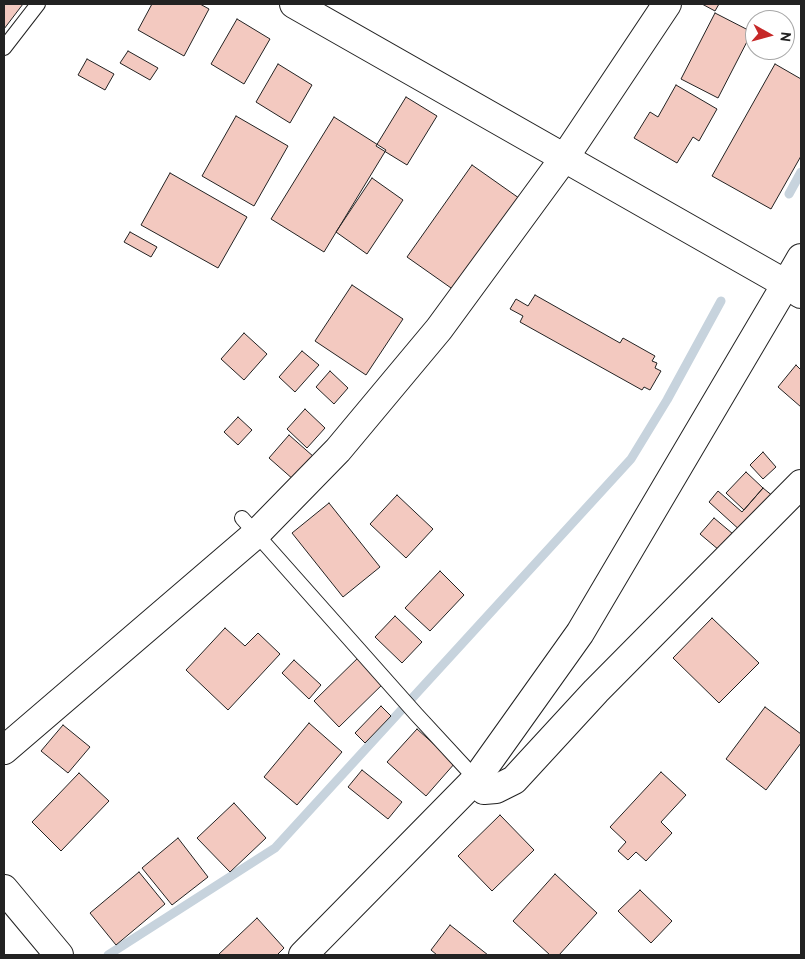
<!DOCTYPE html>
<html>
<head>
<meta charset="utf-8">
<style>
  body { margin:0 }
  #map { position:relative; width:805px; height:959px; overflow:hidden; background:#fff; font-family:Overpass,sans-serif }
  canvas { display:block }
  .frame { position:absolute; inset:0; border:5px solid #222; pointer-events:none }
  .north { position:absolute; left:745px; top:10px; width:50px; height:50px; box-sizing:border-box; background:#fff; border:1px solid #a7a7a7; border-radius:50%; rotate:97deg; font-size:14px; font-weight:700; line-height:20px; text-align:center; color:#222 }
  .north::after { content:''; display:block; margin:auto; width:18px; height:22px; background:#c62828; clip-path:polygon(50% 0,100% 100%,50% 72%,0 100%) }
</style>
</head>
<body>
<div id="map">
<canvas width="805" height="959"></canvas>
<div class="frame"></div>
<div class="north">N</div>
</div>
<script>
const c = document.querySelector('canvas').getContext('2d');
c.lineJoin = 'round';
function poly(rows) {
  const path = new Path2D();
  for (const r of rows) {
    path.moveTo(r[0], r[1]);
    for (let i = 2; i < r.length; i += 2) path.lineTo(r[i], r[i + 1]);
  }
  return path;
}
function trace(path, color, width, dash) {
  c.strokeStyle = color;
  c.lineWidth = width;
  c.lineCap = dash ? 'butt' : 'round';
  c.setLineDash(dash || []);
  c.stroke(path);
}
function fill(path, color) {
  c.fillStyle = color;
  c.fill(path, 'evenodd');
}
trace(poly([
  [789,194,801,172],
  [108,955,275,848,631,459,667,400,721,301]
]), '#c7d3dd', 9);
const building = poly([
  [4,4,23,4,4,29,4,4],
  [152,4,200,4,209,9,184,56,138,30,152,4],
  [702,4,719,4,715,11,702,4],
  [715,13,752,32,718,98,681,79,715,13],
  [237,19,270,39,244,84,211,64,237,19],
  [128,51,158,68,150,80,120,63,128,51],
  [87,59,114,74,105,90,78,75,87,59],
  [278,64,312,85,290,123,256,102,278,64],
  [775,64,801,79,801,156,771,209,712,176,775,64],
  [676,85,717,109,699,141,693,137,677,163,634,138,650,112,658,117,676,85],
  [406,97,437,116,407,165,376,146,406,97],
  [236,116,288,146,254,206,202,176,236,116],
  [334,117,386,150,324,252,271,219,334,117],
  [472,165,526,203,461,295,407,257,472,165],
  [170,173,247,217,218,268,141,225,170,173],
  [372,178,403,200,367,254,336,232,372,178],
  [130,232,157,247,151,257,124,242,130,232],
  [352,285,403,319,366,375,315,341,352,285],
  [535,295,620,343,623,338,655,356,652,361,657,363,655,368,661,371,650,390,644,387,642,390,520,322,523,316,510,309,516,299,528,306,535,295],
  [244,333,267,354,244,380,221,359,244,333],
  [302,351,319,365,295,392,279,377,302,351],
  [796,365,801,370,801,407,778,387,796,365],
  [330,371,348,388,334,404,316,387,330,371],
  [305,409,325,428,307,448,287,429,305,409],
  [238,417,252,430,238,445,224,432,238,417],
  [289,435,314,457,294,480,269,458,289,435],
  [763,452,776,467,763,479,750,465,763,452],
  [746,472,763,488,744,510,726,493,746,472],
  [763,488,774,497,742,532,709,502,718,491,742,512,763,488],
  [397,495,433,529,406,558,370,524,397,495],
  [329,503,380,567,343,597,292,533,329,503],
  [714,518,733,534,719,550,700,534,714,518],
  [440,571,464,595,430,631,405,608,440,571],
  [395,616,422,642,402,663,375,637,395,616],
  [712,618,759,663,719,703,673,658,712,618],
  [225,628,245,646,258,633,280,654,228,710,186,670,225,628],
  [364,652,389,678,339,727,314,701,364,652],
  [294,660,321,685,309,699,282,673,294,660],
  [381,706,391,716,365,743,355,733,381,706],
  [765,707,801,734,801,743,766,790,726,759,765,707],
  [309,723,342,752,297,805,264,777,309,723],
  [63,725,90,747,68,773,41,751,63,725],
  [417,729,455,763,426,796,387,762,417,729],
  [362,770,402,802,388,819,348,787,362,770],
  [661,772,686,795,661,822,672,833,646,861,636,852,628,860,618,851,626,842,610,827,661,772],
  [79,773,109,801,61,851,32,822,79,773],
  [234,803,266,838,230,872,197,838,234,803],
  [500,815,534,850,492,891,458,856,500,815],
  [178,838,208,877,172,905,142,868,178,838],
  [139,872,165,904,116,945,90,913,139,872],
  [555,874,597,913,559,955,550,955,513,921,555,874],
  [640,890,672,921,651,943,618,911,640,890],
  [257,918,284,948,277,955,218,955,257,918],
  [450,925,488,955,437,955,431,950,450,925]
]);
fill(building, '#f3c9c0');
trace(building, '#222', 1);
const service = poly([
  [4,48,38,4],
  [242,518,416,714,476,779]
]);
const minor = poly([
  [4,750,256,534,338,450,439,329,565,157,667,4],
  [476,779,484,790,496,789,514,780,596,691,801,484],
  [4,889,59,955]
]);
const tertiary = poly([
  [294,4,786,284,580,633,476,779,303,955]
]);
const primary = poly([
  [801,258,786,284,801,294]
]);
trace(service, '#222', 16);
trace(minor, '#222', 30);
trace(tertiary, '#222', 30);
trace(primary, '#222', 30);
trace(service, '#fff', 14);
trace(minor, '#fff', 28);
trace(tertiary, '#fff', 28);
trace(primary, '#fff', 28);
</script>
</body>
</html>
